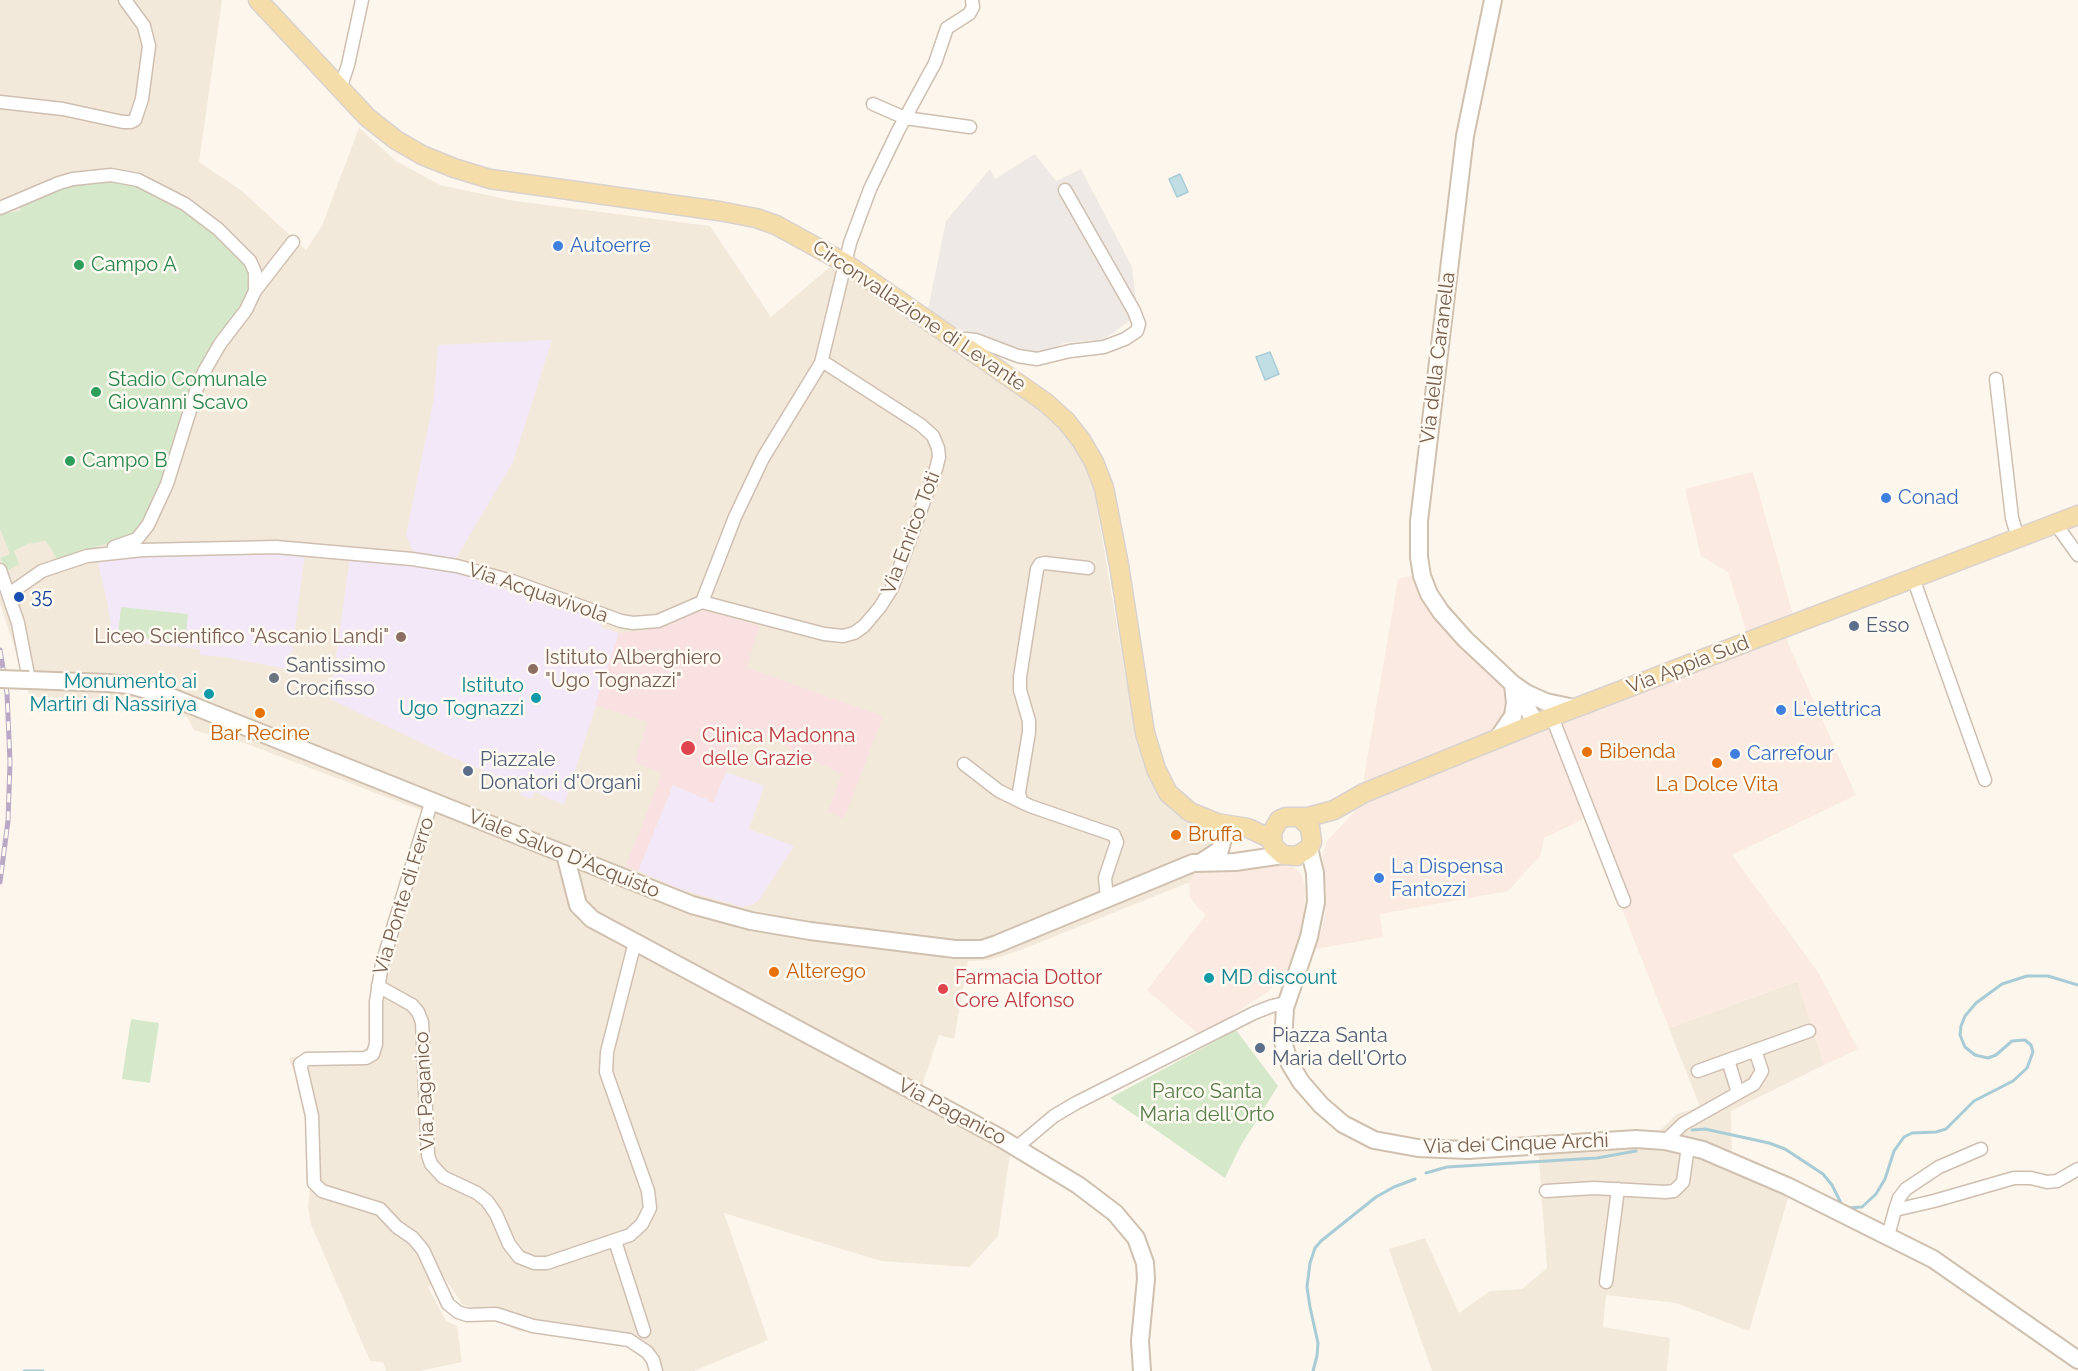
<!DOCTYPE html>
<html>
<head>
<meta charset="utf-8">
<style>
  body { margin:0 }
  canvas { display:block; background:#fcf6ec }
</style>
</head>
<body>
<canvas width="2078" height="1371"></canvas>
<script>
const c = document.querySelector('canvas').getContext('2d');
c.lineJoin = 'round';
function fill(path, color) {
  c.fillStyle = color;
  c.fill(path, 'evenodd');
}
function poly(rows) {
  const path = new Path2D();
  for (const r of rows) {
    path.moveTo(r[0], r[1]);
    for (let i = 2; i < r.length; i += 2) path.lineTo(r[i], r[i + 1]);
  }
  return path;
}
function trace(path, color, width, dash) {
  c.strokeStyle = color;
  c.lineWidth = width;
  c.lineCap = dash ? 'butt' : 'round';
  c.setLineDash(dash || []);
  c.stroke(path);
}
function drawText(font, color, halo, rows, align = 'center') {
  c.font = font + ' Raleway,sans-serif';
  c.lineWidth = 5;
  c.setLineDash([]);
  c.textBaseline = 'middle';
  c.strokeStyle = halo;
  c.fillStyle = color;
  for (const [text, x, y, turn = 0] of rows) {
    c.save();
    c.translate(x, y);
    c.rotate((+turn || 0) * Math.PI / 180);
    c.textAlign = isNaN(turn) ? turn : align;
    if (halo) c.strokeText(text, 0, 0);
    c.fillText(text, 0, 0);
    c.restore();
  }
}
fill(poly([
  [0,0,222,0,199,162,242,191,306,250,322,226,359,128,396,161,440,185,515,201,710,226,771,317,831,266,1045,412,1071,436,1085,464,1094,490,1129,697,1149,771,1190,820,1209,832,1220,870,1018,951,991,960,968,961,954,1039,939,1035,921,1089,1012,1140,998,1236,970,1267,881,1261,724,1213,768,1340,694,1371,651,1371,648,1363,640,1350,616,1341,518,1331,462,1304,442,1274,428,1287,446,1321,457,1326,462,1362,420,1371,386,1371,383,1362,370,1361,311,1224,308,1207,311,1175,310,1131,304,1093,289,1059,291,1057,322,1054,358,1054,368,1046,371,1037,373,980,423,811,226,736,218,738,194,730,187,717,167,709,147,704,104,699,30,697,0,603],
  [1798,981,1824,1065,1731,1111,1732,1155,1793,1181,1749,1331,1676,1303,1606,1295,1603,1327,1670,1338,1667,1371,1432,1371,1389,1249,1425,1238,1459,1313,1490,1291,1522,1289,1547,1268,1537,1135,1630,1130,1656,1134,1677,1114,1700,1107,1669,1028]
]), '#f3e9db');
fill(poly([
  [1753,472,1793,615,1787,641,1856,795,1732,855,1818,972,1858,1049,1824,1065,1797,981,1669,1028,1586,818,1544,838,1540,856,1508,891,1380,914,1383,937,1316,949,1325,916,1326,889,1322,857,1327,841,1359,807,1398,579,1429,571,1437,594,1453,617,1488,651,1545,697,1571,700,1747,634,1728,572,1701,556,1685,489],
  [1271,861,1294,867,1301,874,1305,886,1304,922,1293,956,1286,970,1269,991,1217,1025,1197,1033,1147,990,1206,915,1197,907,1190,897,1189,881,1197,872,1234,872]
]), '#fbeae1');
fill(poly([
  [1035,154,1056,181,1081,169,1132,267,1138,315,1104,339,1064,343,1036,356,1012,353,927,314,946,221,990,169,995,179]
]), '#eee9e4');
fill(poly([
  [552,340,513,462,455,560,414,553,406,535,434,398,438,345],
  [145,552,305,553,292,653,289,653,287,669,224,657,200,655,200,649,113,641,108,606,97,558],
  [350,557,473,575,514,592,530,594,598,618,602,628,619,633,564,805,535,792,531,799,520,795,522,787,447,755,330,699],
  [726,772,764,786,749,829,794,846,759,900,752,905,742,907,680,889,638,871,673,785,713,802]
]), '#f3e8f8');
fill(poly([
  [708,611,759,626,747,668,883,716,844,819,828,812,842,774,759,733,745,729,713,802,673,785,638,871,626,866,662,773,635,763,647,722,595,705,619,633,645,631,694,613]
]), '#f9e0e1');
fill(poly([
  [121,178,143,185,203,221,248,267,251,277,250,290,244,309,200,368,162,488,141,529,127,538,96,547,59,562,46,541,27,544,14,551,19,565,7,571,0,558,10,554,0,529,0,214,21,211,19,206,69,184,77,183,80,185,86,181],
  [121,607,188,614,185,643,118,636],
  [131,1019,159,1023,150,1083,122,1079],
  [1236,1030,1278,1086,1240,1147,1225,1178,1110,1098]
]), '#d5e9ca');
const water = poly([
  [1180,174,1188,192,1177,197,1169,179,1180,174],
  [1270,352,1279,374,1265,380,1256,357,1270,352]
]);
fill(water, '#c1dee5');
trace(water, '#a8ccd6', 1.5);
trace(poly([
  [1692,1130,1705,1129,1769,1143,1785,1149,1823,1174,1832,1185,1842,1205],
  [1426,1173,1447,1167,1597,1158,1636,1151],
  [1847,1208,1862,1207,1876,1194,1885,1179,1894,1151,1904,1137,1912,1133,1936,1132,1946,1129,1974,1101,2013,1081,2027,1068,2033,1052,2031,1045,2025,1040,2012,1041,1996,1055,1988,1058,1975,1055,1965,1047,1960,1035,1961,1026,1965,1016,1976,1003,2002,984,2027,976,2048,976,2078,985],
  [24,1371,43,1371],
  [1313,1371,1317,1356,1318,1343,1310,1307,1307,1287,1310,1263,1315,1248,1321,1241,1376,1197,1394,1187,1415,1179]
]), '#a8ccd6', 3);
const street = poly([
  [340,89,348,65,362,0],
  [0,102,63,109,123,122,131,122,135,120,142,99,149,46,144,26,125,0],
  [873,104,905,118,970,127],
  [0,208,59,183,73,179,111,175,138,180,185,204,218,229,250,261,255,272,255,291],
  [958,343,965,339,976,340,1018,356,1037,359,1070,351,1104,347,1125,339,1137,331,1139,324,1134,311,1065,190],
  [1996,379,2012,518,2018,538],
  [2055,523,2078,555],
  [114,547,137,539,148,525,167,484,197,388,205,370,220,344,246,310,255,291,293,242],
  [0,570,18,623,29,680],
  [1913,578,1985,780],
  [9,594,42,571,87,556,143,550,276,547,412,559,457,566,512,581,621,621,633,623,658,621,702,602,735,517,763,458,821,363,850,243,870,189,898,131,935,63,947,28,969,14,973,7,972,0],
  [702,602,824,634,843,636,854,633,864,626,880,607,892,588,936,469,939,457,938,448,933,436,921,425,822,361],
  [1552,717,1624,901],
  [964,764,999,791,1030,806,1114,835,1117,842,1105,878,1107,898],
  [432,800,382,964,376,1002,376,1044,373,1054,366,1058,307,1059,300,1064,312,1116,314,1183,322,1191,380,1209,397,1227,413,1238,423,1250,448,1304,458,1312,467,1315,496,1314,533,1326,629,1340,647,1352,653,1360,656,1371],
  [1021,802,1019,792,1029,732,1029,721,1020,690,1020,677,1037,569,1040,564,1045,563,1088,568],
  [378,986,412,1005,418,1012,422,1022,428,1155,431,1164,443,1177,477,1193,487,1201,496,1214,509,1244,519,1257,534,1263,547,1263,630,1235,642,1224,650,1208,648,1191,606,1072,607,1052,635,942],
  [1728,1060,1738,1093],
  [1698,1071,1809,1031],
  [1665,1141,1683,1124,1754,1084,1762,1071,1755,1050],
  [1017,1147,1054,1116,1076,1103,1254,1013,1272,1006,1286,1003],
  [1546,1191,1594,1188,1665,1192,1674,1191,1683,1182,1688,1146],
  [1895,1210,1899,1198,1906,1189,1939,1167,1981,1149],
  [1888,1236,1895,1210,1934,1201,2014,1178,2031,1178,2047,1182,2057,1181,2078,1169],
  [615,1241,644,1331],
  [1606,1282,1618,1189]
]);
const secondary = poly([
  [1493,0,1465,136,1419,521,1419,557,1422,576,1429,594,1441,612,1465,639,1513,684,1526,693,1546,702,1574,708],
  [29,680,108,683,129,685,166,695,692,905,751,921,810,931,955,949,982,949,997,944,1193,863,1235,862,1283,855],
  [1515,688,1536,723],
  [1498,738,1513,716,1515,703,1513,684],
  [1309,848,1315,873,1316,902,1309,937,1285,1008,1283,1042,1290,1064,1301,1082,1321,1105,1343,1124,1374,1140,1418,1148,1468,1150,1636,1139,1665,1141,1703,1150,1787,1186,1933,1259,2078,1360],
  [565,854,578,905,592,919,997,1136,1078,1185,1115,1213,1136,1238,1145,1263,1146,1279,1140,1341,1142,1371],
  [1203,861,1220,850,1223,838,1217,823]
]);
const primary = poly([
  [258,0,367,117,396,140,422,155,454,168,490,179,719,211,756,218,776,225,845,263,1045,402,1066,421,1081,440,1094,462,1104,488,1119,565,1145,733,1156,769,1168,793,1190,812,1217,823,1248,828,1271,839],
  [1300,818,1310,827,1312,842,1309,848,1297,856,1283,855,1273,846,1272,832,1279,820,1286,817,1308,817,1334,810,1364,793,1536,723,2078,515]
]);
trace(street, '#cebfb1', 15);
trace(secondary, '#d0c0af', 20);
trace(primary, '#d9d2ce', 21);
trace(street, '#fff', 12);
trace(secondary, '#fff', 16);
trace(primary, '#f5ddaa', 18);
const rail = poly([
  [0,650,7,693,10,762,8,821,0,882]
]);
trace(rail, '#baa9c6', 5);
trace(rail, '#fefaf2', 3, [9]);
const secondaryBridge = poly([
  [0,679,29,680]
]);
trace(secondaryBridge, '#d0c0af', 20, []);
trace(secondaryBridge, '#fff', 16);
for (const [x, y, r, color] of [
  [558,246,6,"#3f7fe0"],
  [79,265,6,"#2e9e5b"],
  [96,392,6,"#2e9e5b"],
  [70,461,6,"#2e9e5b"],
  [1886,498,6,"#3f7fe0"],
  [19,597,6,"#1a4fb4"],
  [1854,626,6,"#5c6f8a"],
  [401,637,6,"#8d6e63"],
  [533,669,6,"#8d6e63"],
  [274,678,6,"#6b7280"],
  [209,694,6,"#0f9aa8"],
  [536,698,6,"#0f9aa8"],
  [1781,710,6,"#3f7fe0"],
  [260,713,6,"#e8710a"],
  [688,748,8,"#e0444e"],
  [1587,752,6,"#e8710a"],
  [1735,754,6,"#3f7fe0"],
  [1717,763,6,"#e8710a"],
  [468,771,6,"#5c6f8a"],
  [1176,835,6,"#e8710a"],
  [1379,878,6,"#3f7fe0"],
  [774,972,6,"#e8710a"],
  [1209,978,6,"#0f9aa8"],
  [943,989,6,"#e0444e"],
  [1260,1048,6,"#5c6f8a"]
]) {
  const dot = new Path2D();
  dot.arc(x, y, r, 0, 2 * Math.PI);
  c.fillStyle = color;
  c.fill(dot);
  trace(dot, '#fefaf2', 2);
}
drawText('20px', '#366cbe', '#fefaf2', [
  ["Autoerre",570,246],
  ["Conad",1898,498],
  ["L'elettrica",1793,710],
  ["Carrefour",1747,754],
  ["La Dispensa",1391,867],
  ["Fantozzi",1391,890]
], 'left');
drawText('20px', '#27864d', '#fefaf2', [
  ["Campo A",91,265],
  ["Stadio Comunale",108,380],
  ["Giovanni Scavo",108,403],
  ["Campo B",82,461]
], 'left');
drawText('20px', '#765f4f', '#fefaf2', [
  ["Circonvallazione di Levante",919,316,34],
  ["Via della Caranella",1438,358,-83],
  ["Via Enrico Toti",911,533,-69],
  ["Via Acquavivola",538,593,19],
  ["Via Appia Sud",1688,665,-21],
  ["Viale Salvo D'Acquisto",564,854,22],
  ["Via Ponte di Ferro",404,896,-73],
  ["Via Paganico",425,1091,-93],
  ["Via Paganico",952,1112,28],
  ["Via dei Cinque Archi",1516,1144,-2]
]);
drawText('20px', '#164399', '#fefaf2', [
  ["35",31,597]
], 'left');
drawText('20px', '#4e5e75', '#fefaf2', [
  ["Esso",1866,626],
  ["Piazzale",480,760],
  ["Donatori d'Organi",480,783],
  ["Piazza Santa",1272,1036],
  ["Maria dell'Orto",1272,1059]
], 'left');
drawText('20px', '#785e54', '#fefaf2', [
  ["Liceo Scientifico \"Ascanio Landi\"",389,637],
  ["Istituto Alberghiero",545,658,"left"],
  ["\"Ugo Tognazzi\"",545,681,"left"]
], 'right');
drawText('20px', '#5b616d', '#fefaf2', [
  ["Santissimo",286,666],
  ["Crocifisso",286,689]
], 'left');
drawText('20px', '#0d838f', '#fefaf2', [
  ["Monumento ai",197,682],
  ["Martiri di Nassiriya",197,705],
  ["Istituto",524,686],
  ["Ugo Tognazzi",524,709],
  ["MD discount",1221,978,"left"]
], 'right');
drawText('20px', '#c56008', '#fefaf2', [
  ["Bar Recine",260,734,"center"],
  ["Bibenda",1599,752],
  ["La Dolce Vita",1717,785,"center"],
  ["Bruffa",1188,835],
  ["Alterego",786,972]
], 'left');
drawText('20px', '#be3a42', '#fefaf2', [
  ["Clinica Madonna",702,736],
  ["delle Grazie",702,759],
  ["Farmacia Dottor",955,978],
  ["Core Alfonso",955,1001]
], 'left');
drawText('20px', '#547b48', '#fefaf2', [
  ["Parco Santa",1207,1092],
  ["Maria dell'Orto",1207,1115]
]);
</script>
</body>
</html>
